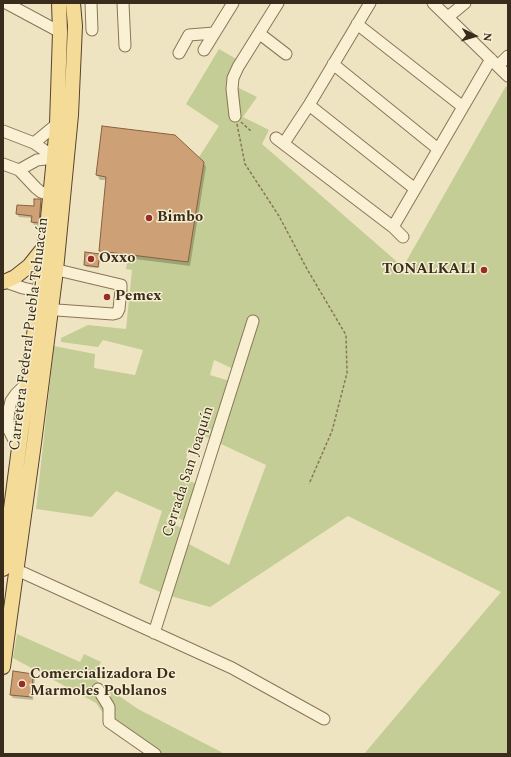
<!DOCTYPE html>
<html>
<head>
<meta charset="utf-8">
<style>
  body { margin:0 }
  #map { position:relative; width:511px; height:757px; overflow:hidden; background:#efe4c1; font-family:Spectral,serif }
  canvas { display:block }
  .frame { position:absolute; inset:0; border:4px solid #392c1d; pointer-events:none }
  .north { position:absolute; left:455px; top:16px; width:40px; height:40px; -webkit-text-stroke:3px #f6eed1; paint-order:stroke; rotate:95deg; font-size:11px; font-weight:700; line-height:16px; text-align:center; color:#392c1d }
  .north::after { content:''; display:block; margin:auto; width:14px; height:18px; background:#392c1d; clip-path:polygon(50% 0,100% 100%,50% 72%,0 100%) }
</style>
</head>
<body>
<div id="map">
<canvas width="511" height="757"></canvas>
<div class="frame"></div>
<div class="north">N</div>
</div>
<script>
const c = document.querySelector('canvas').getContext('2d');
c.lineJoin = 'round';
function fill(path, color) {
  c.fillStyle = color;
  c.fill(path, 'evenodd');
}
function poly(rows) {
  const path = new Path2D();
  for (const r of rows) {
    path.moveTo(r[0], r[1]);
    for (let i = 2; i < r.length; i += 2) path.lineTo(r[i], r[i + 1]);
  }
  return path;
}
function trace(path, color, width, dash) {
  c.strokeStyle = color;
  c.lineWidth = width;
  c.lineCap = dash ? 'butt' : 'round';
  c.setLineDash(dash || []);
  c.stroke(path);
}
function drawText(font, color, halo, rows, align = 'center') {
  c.font = font + ' Spectral,serif';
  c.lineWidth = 3;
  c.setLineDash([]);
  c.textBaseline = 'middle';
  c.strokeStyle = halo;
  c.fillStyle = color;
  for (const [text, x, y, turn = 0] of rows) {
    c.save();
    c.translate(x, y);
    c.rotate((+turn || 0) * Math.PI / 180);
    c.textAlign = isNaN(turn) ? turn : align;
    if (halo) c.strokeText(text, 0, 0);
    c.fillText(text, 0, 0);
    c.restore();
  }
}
fill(poly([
  [219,49,243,63,233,85,257,97,243,117,269,130,262,144,403,267,506,86,508,89,508,754,364,754,501,592,348,516,210,607,167,595,139,583,162,511,116,491,92,517,36,509,54,346,95,354,94,368,135,375,143,350,103,340,98,347,61,342,61,338,88,325,126,329,132,270,126,269,128,254,188,262,204,162,199,157,219,126,186,104],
  [214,360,240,372,236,383,210,375],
  [204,436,266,465,229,565,185,542,203,486,189,481,195,462,186,458,190,448,197,451],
  [169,514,185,521,182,528,166,521],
  [17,634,80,662,84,654,101,662,93,678,138,709,225,754,156,754,109,722,96,703,13,658]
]), '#c4cd95');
fill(poly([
  [203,162,206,167,190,266,103,255,100,250,107,180,100,180,97,175],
  [41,200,42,204,40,226,34,225,32,222,32,218,19,217,17,214,35,207],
  [99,255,100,256,99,268,86,267,85,265],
  [33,675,35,678,33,700,13,698,11,695]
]), '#0003');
const building = poly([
  [102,126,175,135,204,162,188,262,99,251,106,177,96,175,102,126],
  [34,199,41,199,39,223,31,222,32,216,16,214,17,205,34,206,34,199],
  [85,252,100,254,98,267,84,265,85,252],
  [13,671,33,674,32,697,10,695,13,671]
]);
fill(building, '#cea076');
trace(building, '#89603d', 1);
const minor = poly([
  [6,3,60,32],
  [91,3,92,30],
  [123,3,125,46],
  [433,3,508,76],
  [448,17,465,3],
  [357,24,463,107],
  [260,34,286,54],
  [204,50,233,3],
  [179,53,189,35,214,33],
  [333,64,438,149],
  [498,66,508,56],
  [309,105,415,189],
  [235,116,232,89,233,78,238,67,278,3],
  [3,131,34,143,54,157],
  [276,138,393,227,403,237],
  [34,143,57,124],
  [284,143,309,105,370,3],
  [3,164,19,170,36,188,41,192,50,195],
  [19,170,37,160,54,158],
  [393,227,491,59],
  [3,281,23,288,46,293],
  [43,309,113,314,117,313,119,309,121,290,121,285,49,268],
  [20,447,14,440,9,430,8,419,9,410,11,401,16,394,28,382],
  [17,570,232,668,324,719],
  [154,633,253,321],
  [98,689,109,707,109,722,155,754]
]);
const major = poly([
  [4,282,15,277,29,266,45,246],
  [3,569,43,267,54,158,57,124,60,32,59,3],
  [3,667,34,443,56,270,71,115,75,26,73,3]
]);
trace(minor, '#897558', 13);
trace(major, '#57432d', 16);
trace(poly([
  [241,122,252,132],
  [237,124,245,164,279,216,307,269,346,335,347,373,332,431,309,484]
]), '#897558', 1.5, [3, 2]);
trace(minor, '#faf1d5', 11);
trace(major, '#f4dc98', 14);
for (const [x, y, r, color] of [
  [149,218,4,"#9a2c27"],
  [91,259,4,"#9a2c27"],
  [484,270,4,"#9a2c27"],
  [107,297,4,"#9a2c27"],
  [22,684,4,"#9a2c27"]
]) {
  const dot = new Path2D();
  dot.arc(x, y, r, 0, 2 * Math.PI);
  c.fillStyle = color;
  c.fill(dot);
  trace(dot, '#f6eed1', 1.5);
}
drawText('bold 15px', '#392c1d', '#f6eed1', [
  ["Bimbo",157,218],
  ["Oxxo",99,259],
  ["TONALKALI",476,270,"right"],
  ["Pemex",115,297],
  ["Comercializadora De",30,675],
  ["Marmoles Poblanos",30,692]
], 'left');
drawText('15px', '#392c1d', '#f6eed1', [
  ["Carretera Federal Puebla-Tehuacán",30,334,-83],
  ["Cerrada San Joaquín",189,472,-72]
]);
</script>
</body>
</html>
